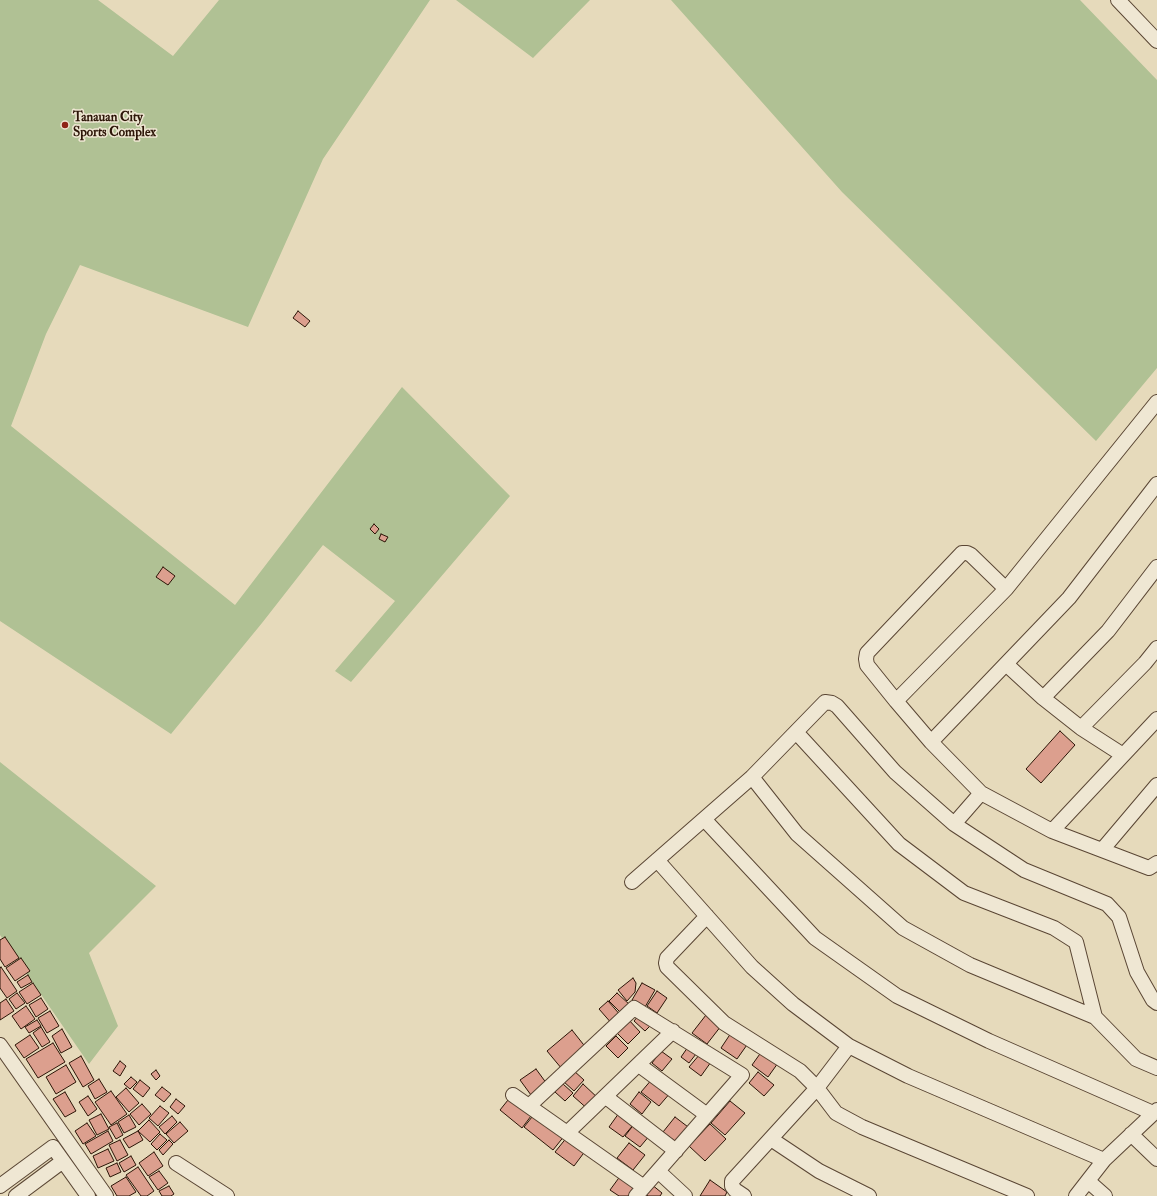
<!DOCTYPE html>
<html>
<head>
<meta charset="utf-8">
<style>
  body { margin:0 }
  canvas { display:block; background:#e6dabb }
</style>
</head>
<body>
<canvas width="1157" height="1196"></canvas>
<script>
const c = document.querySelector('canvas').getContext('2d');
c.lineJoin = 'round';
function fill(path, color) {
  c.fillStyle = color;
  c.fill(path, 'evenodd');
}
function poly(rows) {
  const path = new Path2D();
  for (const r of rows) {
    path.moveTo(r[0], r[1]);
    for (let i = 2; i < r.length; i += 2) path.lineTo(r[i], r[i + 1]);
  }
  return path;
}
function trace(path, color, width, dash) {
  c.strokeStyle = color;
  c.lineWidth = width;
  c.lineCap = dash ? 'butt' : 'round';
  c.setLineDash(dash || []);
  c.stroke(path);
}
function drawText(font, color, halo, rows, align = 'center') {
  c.font = font + ' "IM FELL Double Pica",serif';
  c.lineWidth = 3;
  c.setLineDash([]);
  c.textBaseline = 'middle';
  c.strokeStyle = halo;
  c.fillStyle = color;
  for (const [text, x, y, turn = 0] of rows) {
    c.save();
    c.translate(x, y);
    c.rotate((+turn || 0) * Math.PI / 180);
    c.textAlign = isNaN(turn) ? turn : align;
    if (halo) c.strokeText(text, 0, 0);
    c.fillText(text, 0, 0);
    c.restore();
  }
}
fill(poly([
  [0,0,98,0,173,56,219,0,430,0,323,159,248,327,80,265,46,334,11,426,235,605,402,387,510,496,351,682,335,671,395,601,323,545,262,623,171,734,0,621],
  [456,0,590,0,533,58],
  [671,0,1080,0,1157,80,1157,368,1096,441,842,192],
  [0,762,156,886,89,953,118,1026,89,1064,0,935]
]), '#b0c194');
const building = poly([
  [298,311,310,321,305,327,293,318,298,311],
  [374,524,379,529,375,534,370,529,374,524],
  [381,534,388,537,385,542,379,539,381,534],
  [163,567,175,576,168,585,156,577,163,567],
  [1060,731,1075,745,1041,783,1026,769,1060,731],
  [5,937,19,958,5,967,0,959,0,940,5,937],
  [21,958,30,971,15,981,6,968,21,958],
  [1,967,17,991,7,998,0,988,0,968,1,967],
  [28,975,32,982,21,988,17,982,28,975],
  [633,978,636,983,635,992,627,1001,618,990,633,978],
  [33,983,41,995,27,1004,19,992,33,983],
  [642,983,655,990,645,1007,632,1000,642,983],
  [657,991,667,998,657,1013,647,1006,657,991],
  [17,993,25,1003,16,1009,9,999,17,993],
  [617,993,630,1005,622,1014,609,1001,617,993],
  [41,998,48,1009,36,1017,29,1005,41,998],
  [6,999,14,1011,0,1020,0,1003,6,999],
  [608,1001,622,1017,613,1025,599,1009,608,1001],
  [26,1006,35,1019,21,1029,12,1016,26,1006],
  [50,1011,59,1026,47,1033,38,1018,50,1011],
  [639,1015,651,1025,645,1031,634,1021,639,1015],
  [706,1015,721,1026,707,1044,692,1033,706,1015],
  [628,1019,640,1032,628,1044,615,1031,628,1019],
  [37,1020,41,1026,29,1033,25,1027,37,1020],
  [41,1027,50,1042,42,1047,33,1033,41,1027],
  [62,1029,72,1047,61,1053,52,1036,62,1029],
  [572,1030,587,1049,562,1069,547,1051,572,1030],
  [733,1030,749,1042,737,1059,721,1048,733,1030],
  [30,1035,39,1048,24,1058,15,1045,30,1035],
  [616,1036,628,1048,618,1058,606,1046,616,1036],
  [53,1043,65,1062,38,1078,26,1059,53,1043],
  [688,1047,696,1054,689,1063,681,1057,688,1047],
  [661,1051,672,1059,662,1071,652,1063,661,1051],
  [762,1051,778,1063,768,1077,752,1065,762,1051],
  [700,1054,711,1062,701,1076,689,1067,700,1054],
  [81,1056,94,1080,83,1087,69,1063,81,1056],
  [120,1061,126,1066,120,1076,113,1071,120,1061],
  [66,1065,76,1082,56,1094,46,1077,66,1065],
  [536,1069,547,1084,531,1095,520,1080,536,1069],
  [156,1070,160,1076,156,1080,151,1074,156,1070],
  [573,1070,584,1080,574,1091,563,1081,573,1070],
  [758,1072,774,1085,764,1096,749,1083,758,1072],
  [131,1077,137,1082,130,1089,124,1084,131,1077],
  [653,1078,671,1092,659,1106,641,1092,653,1078],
  [99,1079,107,1092,95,1099,88,1086,99,1079],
  [140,1080,150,1088,143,1097,133,1089,140,1080],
  [563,1084,573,1093,565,1101,555,1092,563,1084],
  [583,1084,600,1100,590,1111,573,1096,583,1084],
  [162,1087,171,1094,164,1102,155,1095,162,1087],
  [126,1088,139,1103,129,1112,116,1097,126,1088],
  [111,1091,127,1114,111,1125,95,1102,111,1091],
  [65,1092,76,1111,65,1117,53,1099,65,1092],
  [639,1092,651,1102,642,1114,630,1104,639,1092],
  [512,1095,534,1112,522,1128,500,1110,512,1095],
  [88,1096,97,1109,88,1116,79,1102,88,1096],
  [176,1099,185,1106,178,1114,170,1107,176,1099],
  [730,1101,745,1113,725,1135,711,1123,730,1101],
  [142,1104,151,1114,139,1125,130,1114,142,1104],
  [160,1106,169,1113,158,1126,149,1118,160,1106],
  [536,1112,565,1135,553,1150,524,1127,536,1112],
  [619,1113,634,1124,623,1137,609,1127,619,1113],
  [101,1114,109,1129,97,1135,89,1120,101,1114],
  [129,1115,136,1127,124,1133,118,1122,129,1115],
  [172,1116,177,1122,165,1134,159,1127,172,1116],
  [675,1117,692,1130,680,1145,663,1132,675,1117],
  [149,1120,160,1132,150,1142,138,1131,149,1120],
  [180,1122,188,1131,174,1143,166,1134,180,1122],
  [87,1123,96,1136,83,1144,75,1131,87,1123],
  [117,1123,123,1135,116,1139,109,1127,117,1123],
  [635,1123,650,1135,640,1147,625,1136,635,1123],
  [710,1124,726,1139,705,1161,689,1146,710,1124],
  [108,1131,113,1141,91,1154,85,1144,108,1131],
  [138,1131,143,1140,129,1148,123,1139,138,1131],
  [160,1134,167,1140,157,1150,151,1144,160,1134],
  [568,1136,586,1150,574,1166,555,1152,568,1136],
  [120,1140,128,1155,117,1161,109,1145,120,1140],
  [169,1140,173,1144,163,1155,159,1150,169,1140],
  [629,1143,645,1155,633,1170,617,1158,629,1143],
  [108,1149,114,1161,98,1168,93,1156,108,1149],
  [154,1152,163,1166,148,1176,139,1163,154,1152],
  [131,1156,136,1165,124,1172,119,1163,131,1156],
  [117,1163,121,1172,110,1177,106,1168,117,1163],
  [138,1167,154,1191,147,1196,141,1196,126,1175,138,1167],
  [159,1171,168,1183,158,1190,149,1177,159,1171],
  [621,1175,636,1186,628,1196,619,1196,610,1190,621,1175],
  [126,1177,136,1192,129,1196,117,1196,111,1186,126,1177],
  [710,1180,727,1192,725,1196,700,1196,710,1180],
  [651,1184,662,1193,660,1196,648,1196,644,1193,651,1184],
  [169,1186,174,1194,171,1196,162,1196,159,1191,169,1186]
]);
fill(building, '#dc9f8e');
trace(building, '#2c1507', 1);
const minor = poly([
  [1118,0,1157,41],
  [1006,664,1043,698,1108,631,1157,567],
  [1043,698,1081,728,1145,663,1157,648],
  [896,701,867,665,866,659,867,653,962,553,967,553,971,555,1006,589],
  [1081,728,1123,755],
  [796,732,899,844,964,893,1054,928,1076,942,1095,1017],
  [931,742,1069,598,1157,484],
  [752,777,797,834,903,928,970,965,1095,1017,1136,1059,1157,1068],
  [981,793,931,742,896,701,1006,589,1157,402],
  [704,819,815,938,897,996,989,1041,1153,1113],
  [954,824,981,793,1052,831,1149,868,1157,863],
  [1052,831,1157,719],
  [1102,850,1157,785],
  [657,860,752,967,793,1004,849,1046,908,1076,1104,1160],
  [632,882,752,777,825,702,832,703,837,706,895,772,954,824,1024,870,1107,904,1119,917,1137,972,1153,1000,1157,1003],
  [707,916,667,958,666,963,667,967,724,1023,800,1071,817,1088,836,1113,862,1127,1027,1196],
  [0,1045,106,1196],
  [639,1065,707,1115],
  [513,1095,644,1187],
  [606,1097,676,1151],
  [529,1106,634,1008,742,1075,636,1196],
  [567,1133,673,1031],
  [1131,1134,1157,1159],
  [771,1139,819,1171,869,1196],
  [176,1163,227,1196],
  [658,1171,685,1196],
  [1088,1181,1105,1196],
  [0,1186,53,1147,88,1196],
  [16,1196,63,1161],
  [744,1196,735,1190,732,1186,732,1181,817,1088,849,1046],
  [1076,1196,1104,1160,1157,1110]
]);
trace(minor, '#5a4634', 16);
trace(minor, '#efe7d3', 14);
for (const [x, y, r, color] of [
  [65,125,4,"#8f2418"]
]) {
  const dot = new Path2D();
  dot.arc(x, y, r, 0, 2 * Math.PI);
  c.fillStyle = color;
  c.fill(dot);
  trace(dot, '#efe7d3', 1.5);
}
drawText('bold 13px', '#2c1507', '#efe7d3', [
  ["Tanauan City",73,118],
  ["Sports Complex",73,133]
], 'left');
</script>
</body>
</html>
